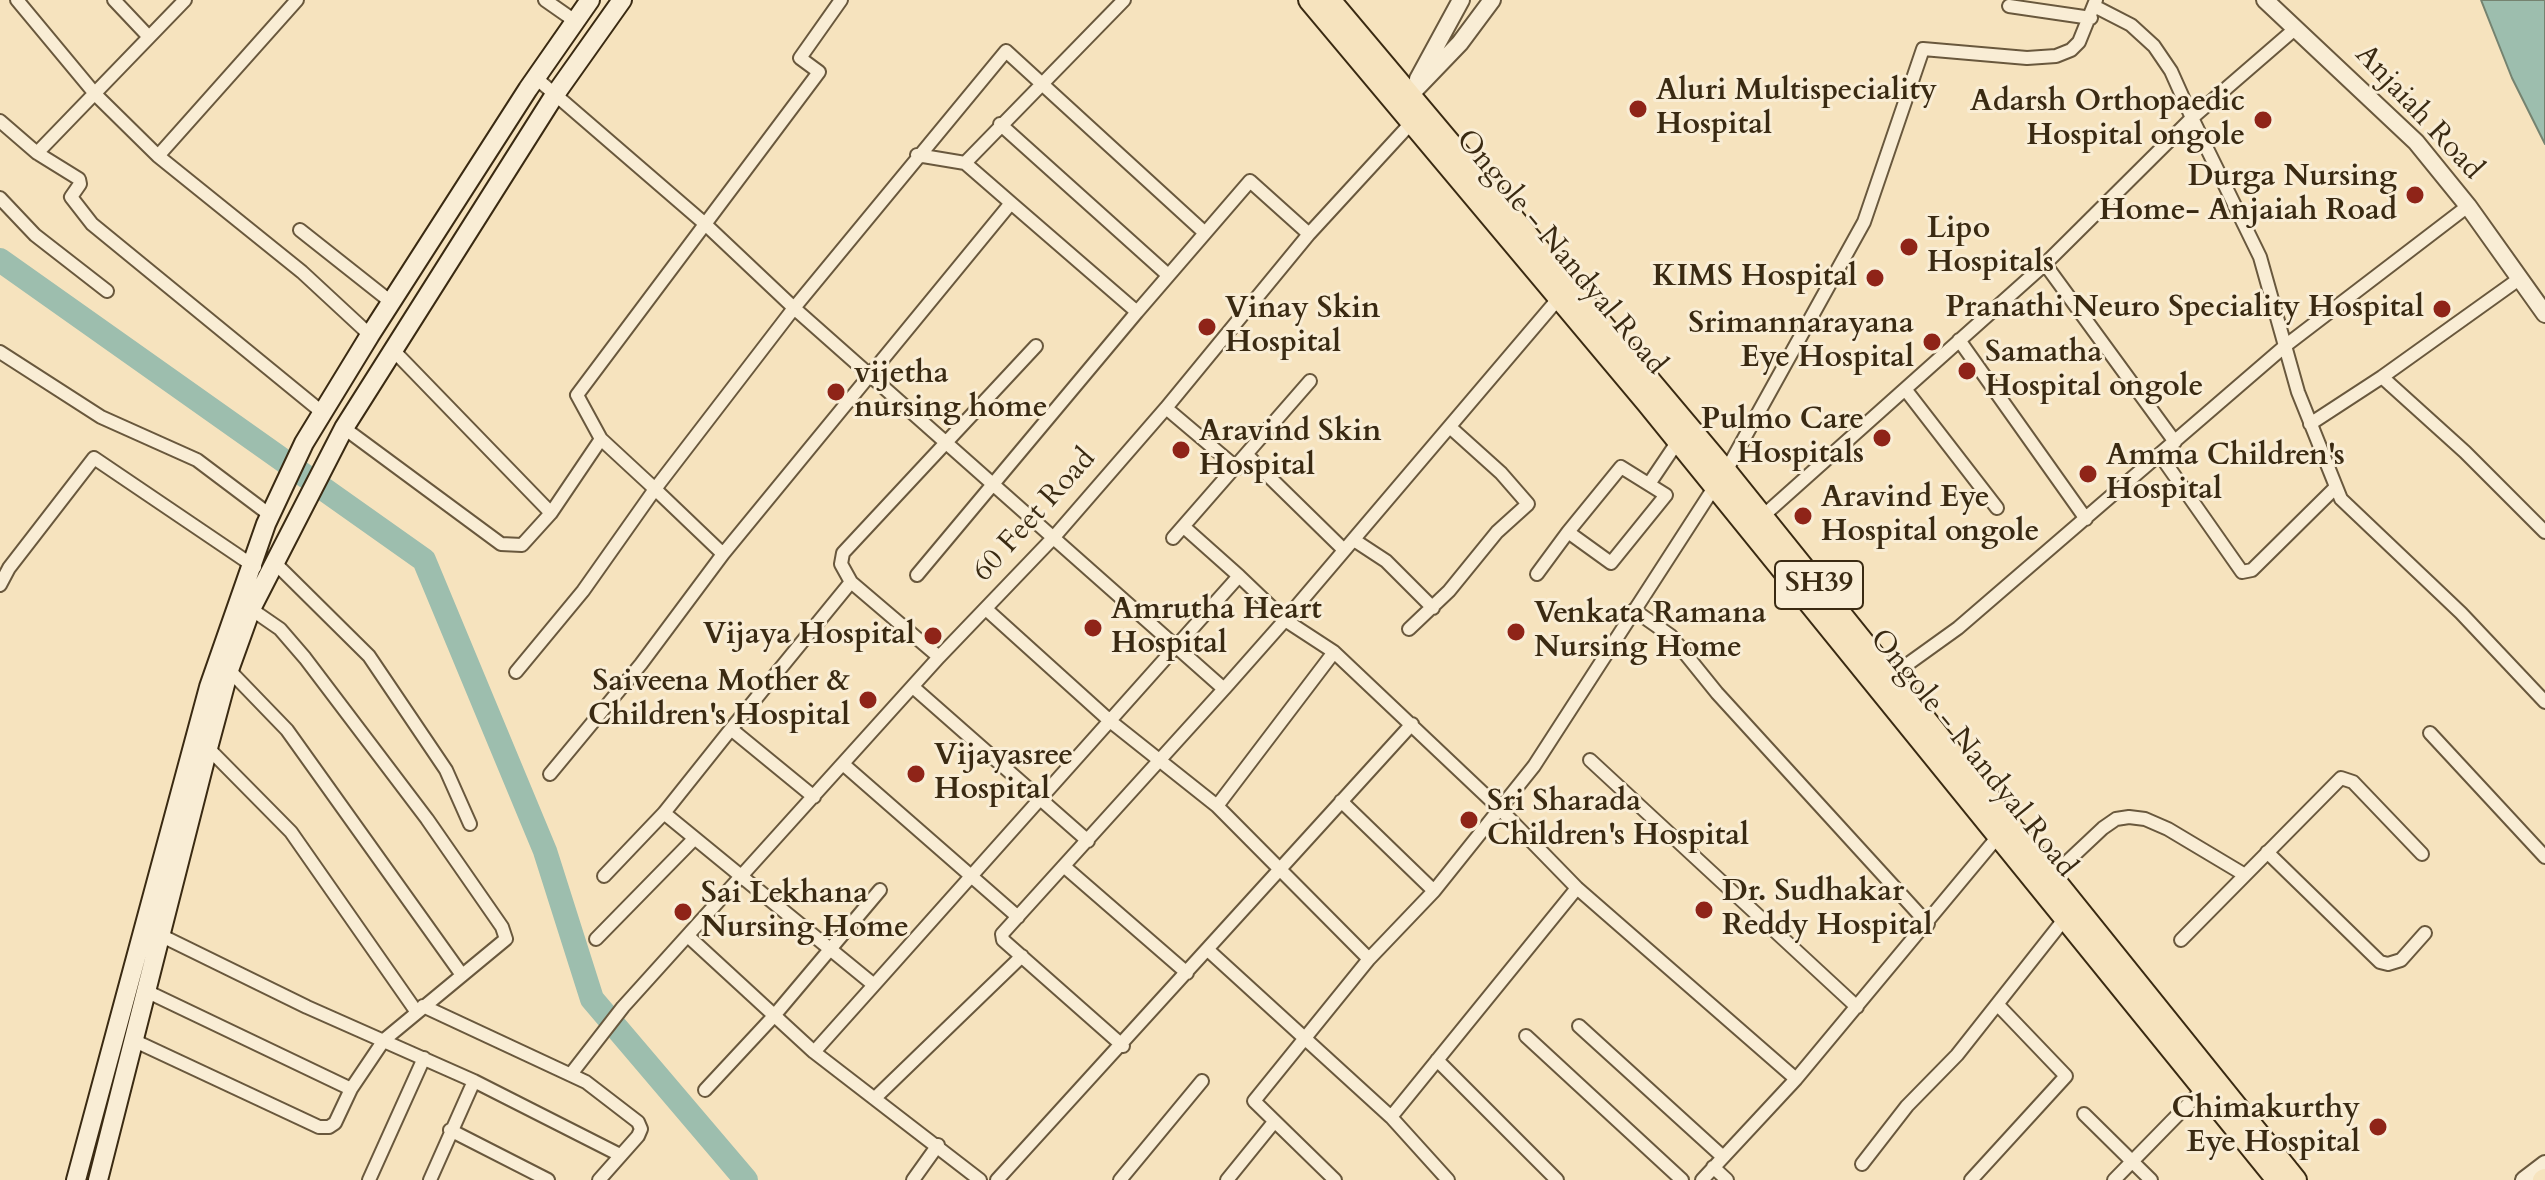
<!DOCTYPE html>
<html>
<head>
<meta charset="utf-8">
<style>
  body { margin:0 }
  canvas { display:block; background:#f6e3be }
</style>
</head>
<body>
<canvas width="2545" height="1180"></canvas>
<script>
const c = document.querySelector('canvas').getContext('2d');
c.lineJoin = 'round';
function fill(path, color) {
  c.fillStyle = color;
  c.fill(path, 'evenodd');
}
function poly(rows) {
  const path = new Path2D();
  for (const r of rows) {
    path.moveTo(r[0], r[1]);
    for (let i = 2; i < r.length; i += 2) path.lineTo(r[i], r[i + 1]);
  }
  return path;
}
function trace(path, color, width, dash) {
  c.strokeStyle = color;
  c.lineWidth = width;
  c.lineCap = dash ? 'butt' : 'round';
  c.setLineDash(dash || []);
  c.stroke(path);
}
function drawText(font, color, halo, rows, align = 'center') {
  c.font = font + ' Cardo,serif';
  c.lineWidth = 6;
  c.setLineDash([]);
  c.textBaseline = 'middle';
  c.strokeStyle = halo;
  c.fillStyle = color;
  for (const [text, x, y, turn = 0] of rows) {
    c.save();
    c.translate(x, y);
    c.rotate((+turn || 0) * Math.PI / 180);
    c.textAlign = isNaN(turn) ? turn : align;
    if (halo) c.strokeText(text, 0, 0);
    c.fillText(text, 0, 0);
    c.restore();
  }
}
const water = poly([
  [2481,0,2545,0,2545,144,2512,78,2481,0]
]);
fill(water, '#9dbeae');
trace(water, '#758370', 2);
trace(poly([
  [0,260,424,560,545,851,592,999,746,1180]
]), '#9dbeae', 24);
const minor = poly([
  [17,0,96,95,158,156,302,272,370,335],
  [114,0,149,37],
  [545,0,575,21],
  [2009,6,2091,18],
  [2296,28,2192,118,2260,257,2298,392,2341,499,2461,613,2545,702],
  [536,78,704,223,794,308,1224,689,1285,620,1334,652,1501,810,1577,888,1796,1079],
  [0,121,37,153,79,179,80,184,71,197,92,224,323,413],
  [1000,124,1168,275],
  [37,153,185,0],
  [917,155,965,163],
  [158,156,297,0],
  [0,198,35,235,107,291],
  [1011,203,965,163,1124,0],
  [300,230,391,302],
  [2045,264,2175,442],
  [1959,340,2086,519],
  [393,350,551,513,601,439,577,395,819,72,800,58,841,0],
  [0,352,101,417,197,460,270,515],
  [2382,377,2465,452,2545,532],
  [1905,389,1997,508],
  [1166,408,1237,468],
  [2310,424,2382,377,2519,279],
  [344,428,501,544,522,545,551,513],
  [2160,455,2242,572,2252,570,2334,489],
  [1248,456,1344,550],
  [1726,471,1864,222,1923,49,2027,58,2056,56,2071,50,2079,42,2096,0],
  [1649,484,1678,441],
  [1763,516,2045,264,2192,118,2171,71,2154,46,2131,25,2094,6],
  [1184,527,1239,576],
  [1173,538,1310,381],
  [1354,540,1386,561,1433,608],
  [723,554,655,489,794,308,1006,51,1205,233],
  [273,561,369,656,446,770,470,824],
  [1537,574,1568,532,1621,467,1666,495,1611,563,1568,532],
  [917,575,1137,312],
  [851,582,841,564,843,553,1036,346],
  [0,585,9,568,94,458,255,567],
  [986,609,1110,721,1217,806,1369,959],
  [1634,610,1671,636,1717,693,1928,924],
  [1409,629,1449,591,1497,532,1528,504,1501,473,1451,428],
  [229,670,287,730,462,975],
  [516,672,583,591,655,489,601,439],
  [1887,679,1958,628,2285,346,2468,206],
  [913,687,1088,841],
  [731,729,851,582,939,657],
  [2430,733,2545,857],
  [208,748,291,832,416,1011],
  [1590,760,1857,1007],
  [843,764,1018,917],
  [550,774,641,664,723,554,1011,203,1137,312,1250,181,1309,234],
  [1341,801,1434,891],
  [1217,806,1334,652],
  [664,813,874,985,1239,576,1285,620,1558,299],
  [2267,852,2380,962,2388,964,2401,960,2425,933],
  [1066,868,1187,973],
  [2053,875,2103,828,2116,819,2129,817,2145,819,2168,829,2245,875],
  [604,876,664,813,731,729,814,797],
  [160,935,307,1007,474,1081,620,1155],
  [689,937,814,1052,980,1180],
  [596,939,694,839],
  [2181,940,2341,778,2353,782,2422,854],
  [1208,950,1391,1117,1448,1180],
  [146,991,351,1089],
  [423,1006,586,1082,638,1122,641,1129,638,1136,599,1180],
  [1579,1026,1723,1157],
  [1526,1036,1682,1180],
  [135,1041,319,1127,329,1127,335,1123,351,1089,384,1040,506,939,502,927,427,819,305,658,280,629,251,609],
  [1123,1046,1003,940,1002,934,1224,689],
  [814,1052,874,985],
  [1437,1060,1557,1180],
  [571,1074,623,1007,939,657,1054,537,1166,408,1309,234,1412,122],
  [705,1090,773,1017,880,890],
  [875,1098,1022,956],
  [2084,1114,2151,1180],
  [1391,1117,1577,888],
  [450,1130,548,1180],
  [1862,1164,1907,1106,1957,1055,2066,917],
  [1713,1167,1727,1180],
  [369,1180,424,1058],
  [430,1180,474,1081],
  [913,1180,938,1145],
  [997,1180,1412,724],
  [1120,1180,1202,1081],
  [1227,1180,1274,1122],
  [1335,1180,1254,1101,1369,959,1434,891,1534,766,1715,486],
  [1702,1180,1796,1079,2000,834],
  [1971,1180,2066,1076,1998,1005],
  [2114,1180,2207,1085]
]);
const tertiary = poly([
  [2265,0,2416,142,2468,206,2545,314],
  [1418,79,1461,0],
  [1410,95,1460,43,1492,0],
  [2524,1180,2545,1164]
]);
const secondary = poly([
  [76,1180,209,687,266,524,304,443,370,335,528,89,590,0],
  [98,1180,208,748,229,670,251,609,344,428,554,96,622,0]
]);
const primary = poly([
  [1309,0,1647,403,2277,1180],
  [1330,0,1726,471,2296,1180],
  [2543,1180,2545,1179]
]);
trace(minor, '#69583d', 16);
trace(tertiary, '#69583d', 20);
trace(secondary, '#3a2a12', 22);
trace(primary, '#3a2a12', 24);
trace(minor, '#f9edd5', 12);
trace(tertiary, '#f9edd5', 16);
trace(secondary, '#f9edd5', 18);
trace(primary, '#f6e3be', 20);
for (const [x, y, r, color] of [
  [1638,109,10,"#8f2418"],
  [2263,120,10,"#8f2418"],
  [2415,195,10,"#8f2418"],
  [1909,247,10,"#8f2418"],
  [1875,278,10,"#8f2418"],
  [2442,309,10,"#8f2418"],
  [1207,327,10,"#8f2418"],
  [1932,342,10,"#8f2418"],
  [1967,371,10,"#8f2418"],
  [836,392,10,"#8f2418"],
  [1882,438,10,"#8f2418"],
  [1181,450,10,"#8f2418"],
  [2088,474,10,"#8f2418"],
  [1803,516,10,"#8f2418"],
  [1093,628,10,"#8f2418"],
  [1516,632,10,"#8f2418"],
  [933,636,10,"#8f2418"],
  [868,700,10,"#8f2418"],
  [916,774,10,"#8f2418"],
  [1469,820,10,"#8f2418"],
  [1704,910,10,"#8f2418"],
  [683,912,10,"#8f2418"],
  [2378,1127,10,"#8f2418"]
]) {
  const dot = new Path2D();
  dot.arc(x, y, r, 0, 2 * Math.PI);
  c.fillStyle = color;
  c.fill(dot);
  trace(dot, '#f9edd5', 3);
}
for (const [x, y, w] of [
  [1819,585,88]
]) {
  const box = new Path2D();
  box.roundRect(x - w / 2, y - 24, w, 48, 6);
  c.fillStyle = '#f9edd5';
  c.fill(box);
  trace(box, '#3a2a12', 2);
}
drawText('bold 28px', '#3a2a12', null, [
  ["SH39",1819,585]
]);
drawText('bold 30px', '#3a2a12', '#f9edd5', [
  ["Aluri Multispeciality",1656,92],
  ["Hospital",1656,126],
  ["Adarsh Orthopaedic",2245,103,"right"],
  ["Hospital ongole",2245,137,"right"],
  ["Durga Nursing",2397,178,"right"],
  ["Home- Anjaiah Road",2397,212,"right"],
  ["Lipo",1927,230],
  ["Hospitals",1927,264],
  ["KIMS Hospital",1857,278,"right"],
  ["Pranathi Neuro Speciality Hospital",2424,309,"right"],
  ["Vinay Skin",1225,310],
  ["Hospital",1225,344],
  ["Srimannarayana",1914,325,"right"],
  ["Eye Hospital",1914,359,"right"],
  ["Samatha",1985,354],
  ["Hospital ongole",1985,388],
  ["vijetha",854,375],
  ["nursing home",854,409],
  ["Pulmo Care",1864,421,"right"],
  ["Hospitals",1864,455,"right"],
  ["Aravind Skin",1199,433],
  ["Hospital",1199,467],
  ["Amma Children's",2106,457],
  ["Hospital",2106,491],
  ["Aravind Eye",1821,499],
  ["Hospital ongole",1821,533],
  ["Amrutha Heart",1111,611],
  ["Hospital",1111,645],
  ["Venkata Ramana",1534,615],
  ["Nursing Home",1534,649],
  ["Vijaya Hospital",915,636,"right"],
  ["Saiveena Mother &",850,683,"right"],
  ["Children's Hospital",850,717,"right"],
  ["Vijayasree",934,757],
  ["Hospital",934,791],
  ["Sri Sharada",1487,803],
  ["Children's Hospital",1487,837],
  ["Dr. Sudhakar",1722,893],
  ["Reddy Hospital",1722,927],
  ["Sai Lekhana",701,895],
  ["Nursing Home",701,929],
  ["Chimakurthy",2360,1110,"right"],
  ["Eye Hospital",2360,1144,"right"]
], 'left');
drawText('30px', '#3a2a12', '#f9edd5', [
  ["Anjaiah Road",2418,113,47],
  ["Ongole - Nandyal Road",1560,253,50],
  ["60 Feet Road",1035,516,-48],
  ["Ongole - Nandyal Road",1972,754,51]
]);
</script>
</body>
</html>
